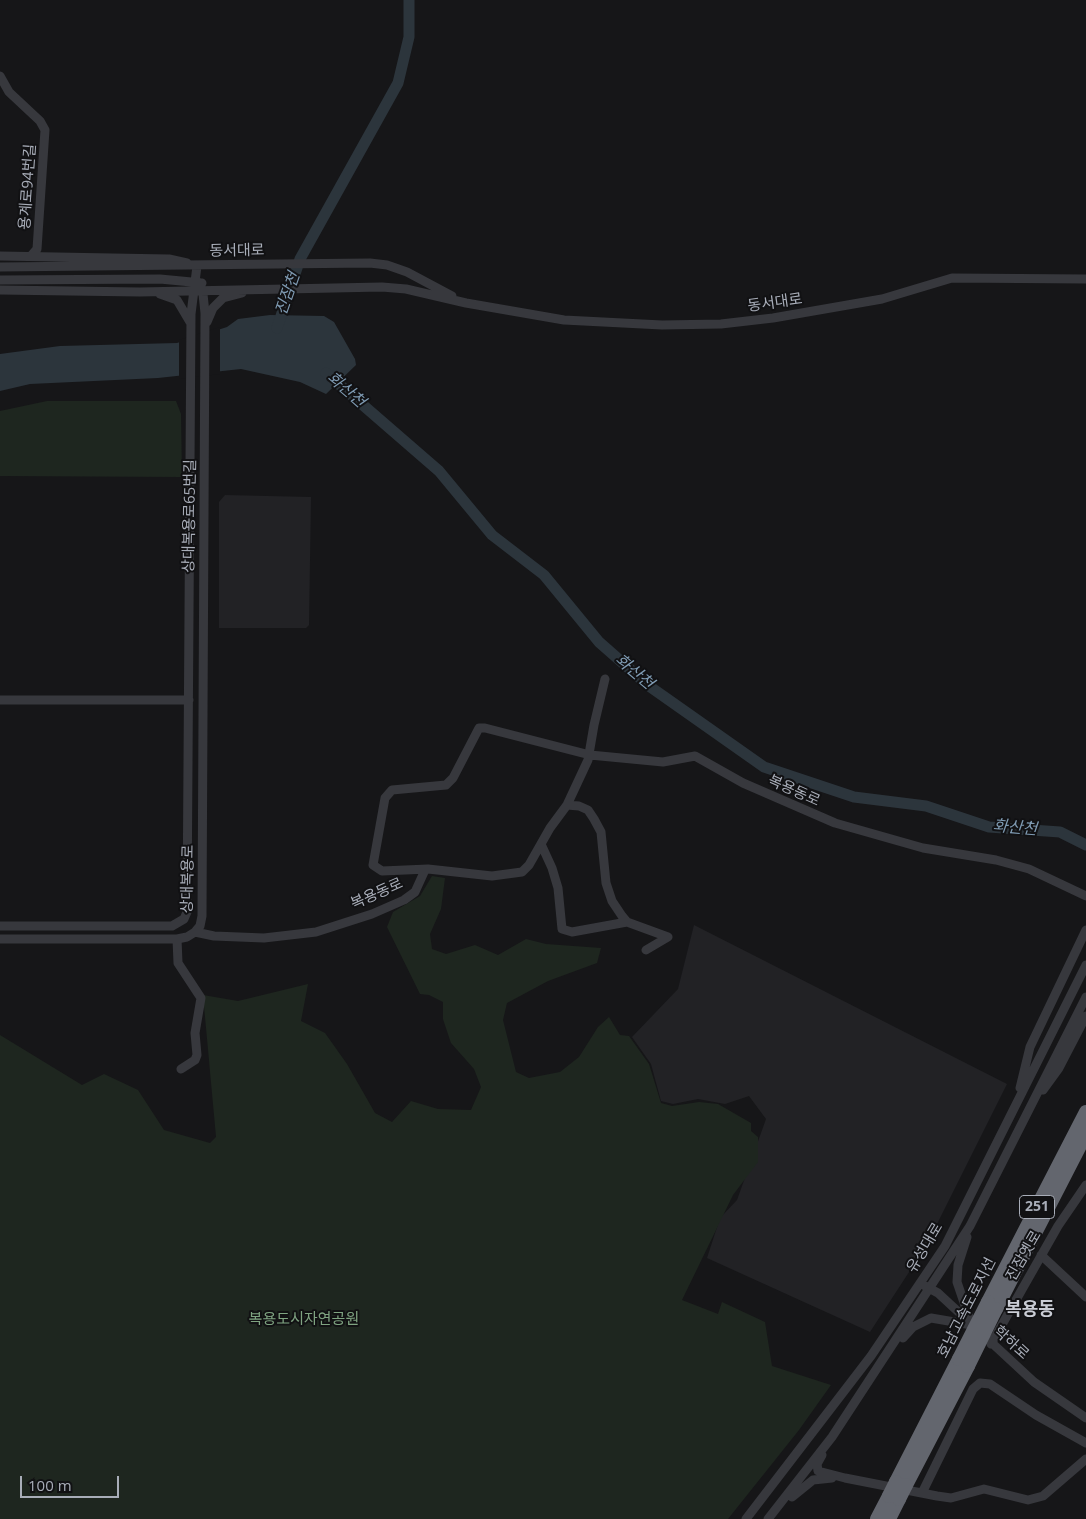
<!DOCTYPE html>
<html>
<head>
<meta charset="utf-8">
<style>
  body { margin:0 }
  #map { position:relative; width:1086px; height:1519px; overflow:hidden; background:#161618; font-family:"Open Sans",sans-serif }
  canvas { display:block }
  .scale { position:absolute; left:20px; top:1476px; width:99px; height:22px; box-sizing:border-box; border:2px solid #a8adb8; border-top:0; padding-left:6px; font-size:15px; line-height:18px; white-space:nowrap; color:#a8adb8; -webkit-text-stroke:4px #111113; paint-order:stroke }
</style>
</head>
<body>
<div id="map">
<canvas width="1086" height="1519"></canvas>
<div class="scale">100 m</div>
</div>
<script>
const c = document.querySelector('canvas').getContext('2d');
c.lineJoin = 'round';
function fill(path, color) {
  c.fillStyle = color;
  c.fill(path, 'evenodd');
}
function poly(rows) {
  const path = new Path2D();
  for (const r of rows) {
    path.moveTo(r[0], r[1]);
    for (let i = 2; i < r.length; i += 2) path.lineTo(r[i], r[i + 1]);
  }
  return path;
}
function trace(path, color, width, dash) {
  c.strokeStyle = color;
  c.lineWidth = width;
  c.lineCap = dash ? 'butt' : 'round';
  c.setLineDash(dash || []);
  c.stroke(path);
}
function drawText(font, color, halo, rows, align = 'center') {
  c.font = font + ' "Open Sans","Noto Sans KR",sans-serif';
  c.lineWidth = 4;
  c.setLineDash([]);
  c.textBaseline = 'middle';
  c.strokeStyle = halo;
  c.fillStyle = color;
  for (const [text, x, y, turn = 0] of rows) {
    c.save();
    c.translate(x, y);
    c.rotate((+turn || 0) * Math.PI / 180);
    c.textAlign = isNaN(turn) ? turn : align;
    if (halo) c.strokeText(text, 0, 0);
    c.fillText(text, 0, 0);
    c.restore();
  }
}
fill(poly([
  [225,495,311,497,309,625,306,628,219,628,219,502],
  [694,925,1007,1084,926,1246,870,1332,707,1258,720,1218,737,1200,766,1119,749,1096,725,1104,698,1099,673,1104,661,1101,651,1064,632,1037,678,989]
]), '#222225');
fill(poly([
  [47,401,176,401,181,414,182,477,0,476,0,411],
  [432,876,445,878,441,909,430,934,432,949,446,954,475,945,498,955,526,939,546,944,601,948,597,963,548,981,507,1003,503,1020,516,1072,529,1078,560,1072,579,1057,598,1027,609,1017,620,1035,629,1036,649,1064,661,1103,672,1106,699,1102,718,1104,751,1123,751,1131,758,1137,758,1162,733,1195,682,1300,718,1314,722,1302,765,1322,772,1366,831,1385,799,1430,728,1519,0,1519,0,1035,82,1085,104,1074,138,1090,164,1130,210,1143,216,1137,203,995,238,1001,308,984,301,1021,325,1033,347,1064,375,1113,392,1122,411,1101,438,1109,471,1110,481,1087,474,1069,451,1043,443,1019,443,1002,429,995,420,994,387,927,393,912,420,896]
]), '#1e261f');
fill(poly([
  [270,315,324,316,334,322,355,359,356,365,326,394,300,382,241,369,158,378,30,384,0,391,0,354,60,346,177,343,227,327,238,319]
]), '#2c353c');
fill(poly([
  [220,327,220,374,179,379,179,340]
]), '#161618');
trace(poly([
  [277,328,300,259,398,83,409,37,409,0],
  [326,373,439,471,492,535,544,575,599,642,649,686,764,767,854,797,926,806,989,827,1060,832,1086,845]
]), '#2c353c', 11);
trace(poly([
  [0,76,9,92,40,121,45,130,37,249,31,256],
  [0,256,169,259,187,263],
  [0,267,370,263,387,265,407,272,452,296],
  [0,280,160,279,202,283],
  [0,290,140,292,382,287,406,289,466,303,564,320,662,325,721,324,773,318,882,299,952,278,1086,279],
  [160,294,177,300,190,322],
  [207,322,213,308,223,298,242,293],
  [0,700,189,700],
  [567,805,579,806,588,810,594,819,601,832,606,883,612,901,622,916,627,922,668,937,646,950],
  [541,844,552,868,558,888,562,929,572,932,627,922],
  [428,869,382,871,373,865,385,798,392,790,446,785,453,778,479,728,485,728,590,755,663,762,695,756,743,783,835,823,923,848,996,860,1029,869,1086,896],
  [0,926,172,926,184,919,187,912,191,314,197,266],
  [195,932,214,936,264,938,316,932,372,914,404,900,415,892,425,870,428,869,492,876,522,872,529,865,550,828,567,805,588,760,594,725,605,679],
  [0,939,177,939,187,937,195,932,200,926,202,916,205,313,203,294,197,281],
  [177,939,178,963,201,998,195,1033,197,1055,195,1060,181,1069],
  [1020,1088,1030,1047,1086,930],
  [1043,1090,1059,1068,1086,1016],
  [967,1237,958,1265,957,1282,971,1323],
  [1041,1255,1086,1297],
  [925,1286,938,1293,1034,1382,1086,1418],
  [903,1338,913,1327,931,1318,972,1325],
  [991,1344,1058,1226,1086,1185],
  [822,1455,817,1464,818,1471,845,1478,937,1496,951,1498,984,1489,1028,1500,1043,1496,1086,1459],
  [922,1493,973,1389,980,1383,990,1384,1036,1415,1086,1443],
  [792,1497,813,1480,832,1478],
  [746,1519,871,1356,945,1246,1086,965],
  [768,1519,832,1437,970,1226,1086,997]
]), '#37383d', 9);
trace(poly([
  [988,1302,1086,1112],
  [996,1309,1086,1134],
  [896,1482,959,1359],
  [906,1485,968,1366],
  [877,1519,889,1496],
  [889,1519,899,1499]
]), '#63666e', 14);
trace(poly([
  [959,1359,988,1302],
  [968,1366,996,1309],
  [889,1496,896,1482],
  [899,1499,906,1485]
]), '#63666e', 14);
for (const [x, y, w] of [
  [1037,1207,35]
]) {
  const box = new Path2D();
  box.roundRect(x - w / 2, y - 11.5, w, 23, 4);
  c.fillStyle = '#111113';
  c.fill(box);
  trace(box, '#a8adb8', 1);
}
drawText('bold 14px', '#a8adb8', null, [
  ["251",1037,1207]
]);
drawText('15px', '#a8adb8', '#111113', [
  ["용계로94번길",28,187,-86],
  ["동서대로",237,251,-1],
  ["동서대로",775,303,-8],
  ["상대복용로65번길",190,516,-89],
  ["복용동로",794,791,24],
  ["상대복용로",188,879,-89],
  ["복용동로",377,894,-24],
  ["유성대로",925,1248,-59],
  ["진잠옛로",1024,1256,-60],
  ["호남고속도로지선",967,1308,-63],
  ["학하로",1011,1343,42]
]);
drawText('15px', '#7fa381', '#111113', [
  ["복용도시자연공원",304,1320]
]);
drawText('italic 16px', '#7f9bb3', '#111113', [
  ["진잠천",288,294,-71],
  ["화산천",346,390,41],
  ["화산천",634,672,40],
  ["화산천",1015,828,5]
]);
drawText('bold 18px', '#c9ccd4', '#111113', [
  ["복용동",1030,1310]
]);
</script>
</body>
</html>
